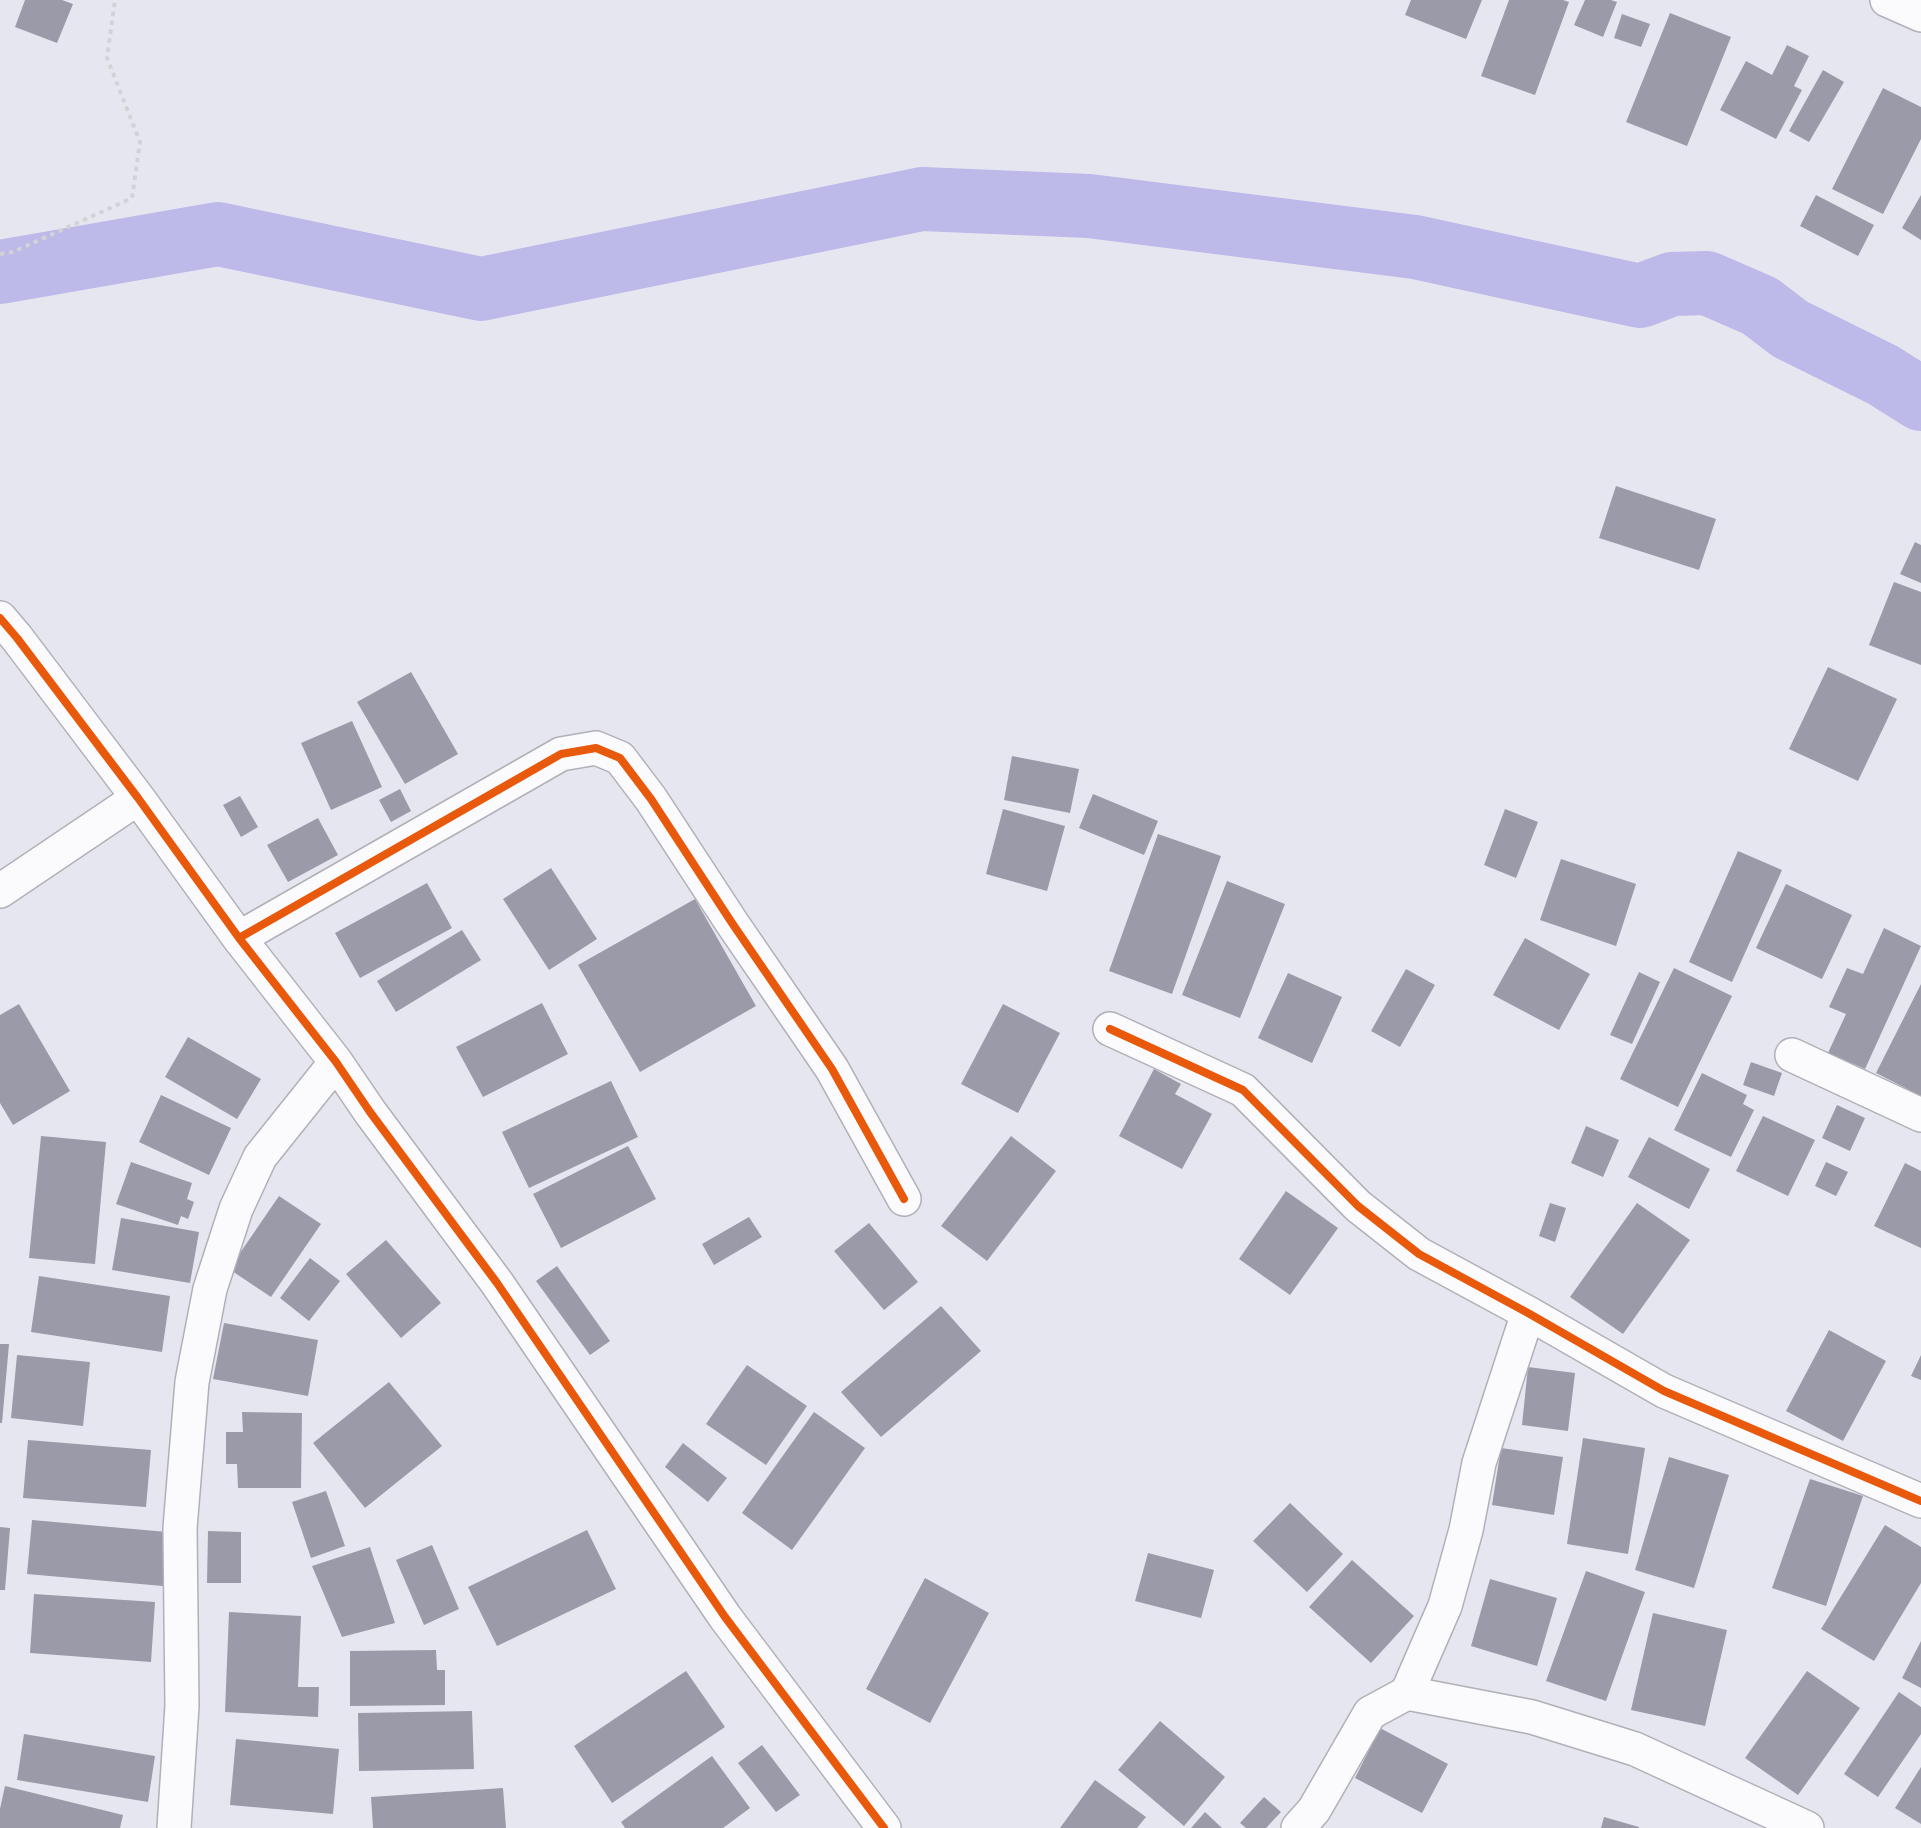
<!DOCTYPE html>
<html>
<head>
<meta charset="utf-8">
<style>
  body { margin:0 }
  canvas { display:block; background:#e6e6f0 }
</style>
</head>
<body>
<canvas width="1921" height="1828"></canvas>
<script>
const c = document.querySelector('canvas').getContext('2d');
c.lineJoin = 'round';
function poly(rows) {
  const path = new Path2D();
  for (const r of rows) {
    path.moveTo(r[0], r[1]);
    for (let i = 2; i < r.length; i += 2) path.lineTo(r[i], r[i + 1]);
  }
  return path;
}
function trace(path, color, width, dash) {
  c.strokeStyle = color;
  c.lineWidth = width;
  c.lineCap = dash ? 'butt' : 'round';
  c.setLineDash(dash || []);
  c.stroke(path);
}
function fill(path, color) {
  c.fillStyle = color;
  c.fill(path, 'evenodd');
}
trace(poly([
  [0,272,218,234,481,289,922,199,1089,206,1415,247,1640,296,1672,284,1707,283,1760,306,1790,329,1883,375,1921,399]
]), '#bdb9e9', 64);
fill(poly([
  [25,0,62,0,73,4,57,43,15,27],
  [1411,0,1482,0,1466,39,1405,15],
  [1509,0,1563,0,1569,2,1535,95,1481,76],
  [1585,0,1611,0,1617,2,1603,37,1574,25],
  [1670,13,1731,37,1687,146,1626,122],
  [1622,14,1650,24,1641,47,1614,38],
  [1787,45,1809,56,1794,86,1802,90,1776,139,1720,110,1746,61,1772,75],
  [1823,70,1844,82,1809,142,1789,131],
  [1883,88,1921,107,1921,139,1883,214,1832,189],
  [1816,195,1874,225,1858,256,1800,226],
  [1921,195,1921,240,1902,228],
  [1616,486,1716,519,1699,570,1599,538],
  [1915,542,1921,545,1921,583,1900,574],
  [1894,582,1921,592,1921,665,1869,645],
  [1828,667,1897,699,1858,781,1789,749],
  [411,672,458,754,405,784,357,702],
  [352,721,382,787,331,810,301,743],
  [1012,756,1079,769,1070,813,1004,800],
  [400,789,411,811,391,822,379,800],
  [1093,794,1158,821,1144,855,1079,828],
  [240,796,258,827,241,837,223,805],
  [1003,809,1065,826,1047,891,986,874],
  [1505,809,1538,822,1516,878,1484,865],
  [318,818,338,855,288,882,267,845],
  [1158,834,1221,856,1172,994,1109,971],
  [1738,851,1782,870,1732,982,1689,962],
  [1561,859,1636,884,1616,946,1540,920],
  [551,868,597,939,549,970,503,899],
  [1227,881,1285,904,1240,1018,1182,995],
  [427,883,452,928,360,978,335,933],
  [1786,884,1852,915,1822,979,1756,948],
  [695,899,756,1006,640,1072,578,965],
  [1884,928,1921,946,1865,1069,1828,1053,1846,1014,1829,1007,1847,968,1863,974],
  [462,930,481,960,396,1012,377,981],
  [1525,938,1590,974,1559,1030,1493,995],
  [1674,968,1732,996,1678,1107,1620,1079],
  [1406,969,1435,985,1400,1047,1371,1031],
  [1639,972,1660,982,1632,1044,1610,1035],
  [1288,973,1342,997,1312,1063,1258,1038],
  [1921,984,1921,1096,1876,1073],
  [542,1003,568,1054,483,1097,456,1047],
  [19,1004,70,1091,13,1125,0,1103,0,1015],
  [1003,1004,1060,1033,1018,1113,961,1084],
  [188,1037,261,1079,237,1119,165,1077],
  [1751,1062,1782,1073,1774,1096,1743,1085],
  [1154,1069,1181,1084,1175,1094,1212,1114,1182,1169,1119,1136],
  [1702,1073,1747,1095,1743,1104,1754,1110,1731,1157,1674,1130],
  [611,1081,638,1137,529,1188,502,1132],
  [161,1095,231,1128,209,1175,139,1142],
  [1837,1105,1865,1118,1850,1151,1822,1138],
  [1763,1116,1815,1140,1788,1196,1736,1171],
  [1586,1126,1619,1140,1603,1177,1571,1163],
  [41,1136,106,1142,95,1264,29,1258],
  [1011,1136,1056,1171,987,1261,941,1226],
  [1649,1137,1710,1169,1689,1209,1628,1177],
  [628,1146,656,1199,561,1248,533,1194],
  [131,1162,192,1183,187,1199,194,1202,188,1219,181,1216,178,1225,116,1204],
  [1826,1162,1848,1172,1836,1196,1815,1186],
  [1905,1163,1921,1171,1921,1248,1874,1226],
  [1286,1191,1338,1228,1290,1295,1239,1259],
  [279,1196,321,1224,271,1297,229,1269],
  [1550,1203,1566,1208,1555,1242,1539,1236],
  [1637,1203,1690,1240,1623,1334,1570,1297],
  [749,1217,762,1237,714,1265,702,1244],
  [121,1218,199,1232,190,1283,112,1270],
  [869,1223,918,1282,884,1310,834,1251],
  [386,1240,441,1303,401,1338,346,1274],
  [310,1258,340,1281,309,1321,280,1298],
  [557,1266,610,1341,590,1355,536,1281],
  [39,1276,170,1296,162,1352,31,1332],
  [941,1306,981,1351,881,1437,841,1392],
  [224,1323,318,1340,308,1396,213,1379],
  [1829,1330,1886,1361,1843,1441,1786,1411],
  [0,1344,9,1344,2,1423,0,1423],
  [17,1355,90,1362,83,1426,11,1418],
  [1921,1355,1921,1380,1911,1376],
  [747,1365,807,1406,766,1465,706,1424],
  [1528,1367,1575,1373,1568,1431,1522,1425],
  [389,1382,442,1446,365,1508,313,1443],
  [242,1412,302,1413,301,1488,238,1488,237,1464,226,1464,226,1432,243,1432],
  [814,1412,865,1448,792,1550,742,1513],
  [1583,1438,1645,1448,1628,1554,1567,1544],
  [28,1440,151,1450,146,1507,23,1498],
  [683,1443,727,1478,708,1502,665,1467],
  [1501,1448,1563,1457,1554,1515,1492,1505],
  [1669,1457,1729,1475,1694,1588,1635,1570],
  [1810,1479,1863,1496,1826,1606,1772,1588],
  [326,1491,345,1546,311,1558,292,1502],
  [1290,1503,1343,1554,1307,1592,1253,1541],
  [32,1520,167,1532,163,1586,27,1574],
  [1885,1525,1921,1547,1921,1583,1874,1661,1821,1629],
  [0,1527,10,1528,5,1590,0,1590],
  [587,1530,616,1589,497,1646,468,1587],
  [208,1531,241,1532,241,1583,207,1583],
  [432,1545,459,1609,424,1625,396,1560],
  [370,1547,395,1623,342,1637,312,1566],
  [1148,1553,1214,1570,1201,1618,1135,1601],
  [1352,1560,1414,1616,1371,1663,1309,1607],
  [1586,1571,1645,1592,1606,1701,1546,1681],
  [925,1578,989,1613,930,1723,866,1689],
  [1490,1579,1557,1598,1537,1666,1471,1646],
  [34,1594,155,1602,151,1662,30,1653],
  [229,1612,301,1616,298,1687,319,1687,318,1717,225,1712],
  [1653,1613,1727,1630,1705,1726,1631,1710],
  [1921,1641,1921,1688,1902,1678],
  [436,1650,437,1670,445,1670,445,1705,350,1706,350,1651],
  [686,1671,725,1727,612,1803,574,1746],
  [1807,1671,1860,1708,1798,1795,1745,1758],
  [1899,1692,1921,1707,1921,1734,1878,1797,1844,1774],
  [472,1711,474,1769,359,1771,358,1713],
  [1160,1721,1225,1777,1184,1826,1118,1770],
  [1380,1728,1448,1764,1422,1813,1355,1778],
  [24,1734,155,1756,148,1802,17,1780],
  [236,1739,339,1749,333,1814,230,1805],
  [762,1745,800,1795,776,1812,738,1763],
  [712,1756,750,1808,723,1828,625,1828,621,1822],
  [1921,1767,1921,1824,1895,1808],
  [1095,1780,1146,1817,1137,1828,1060,1828],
  [5,1786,123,1815,120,1828,0,1828,0,1809],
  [503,1788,506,1828,373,1828,371,1797],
  [1264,1797,1281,1812,1266,1828,1246,1828,1240,1823],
  [1205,1812,1222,1828,1191,1828],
  [1604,1817,1639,1827,1639,1828,1601,1828]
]), '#9b9aa8');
const street = poly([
  [1887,0,1921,15],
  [0,618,17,638,138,798,239,938,336,1062,370,1112,497,1283,725,1617,884,1828],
  [0,891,138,798],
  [239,938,561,754,596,748,620,758,651,799,732,923,832,1069,904,1199],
  [1110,1029,1243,1090,1358,1206,1419,1254,1528,1313,1664,1391,1921,1501],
  [1792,1055,1921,1115],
  [1407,1693,1532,1717,1635,1749,1807,1828],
  [174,1828,182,1706,180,1528,192,1382,210,1289,236,1209,260,1157,336,1062],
  [1298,1828,1314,1810,1370,1713,1407,1693,1445,1606,1466,1530,1479,1463,1528,1313]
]);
trace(street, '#b0b0b8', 36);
trace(poly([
  [0,254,13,252,132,198,140,142,107,58,115,0]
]), '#d3d3d6', 4, [4.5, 4.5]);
trace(street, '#fbfbfd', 33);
trace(poly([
  [0,618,17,638,138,798,239,938,336,1062,370,1112,497,1283,725,1617,884,1828],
  [239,938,561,754,596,748,620,758,651,799,732,923,832,1069,904,1199],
  [1110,1029,1243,1090,1358,1206,1419,1254,1528,1313,1664,1391,1921,1501]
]), '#e8590c', 8);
</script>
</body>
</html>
